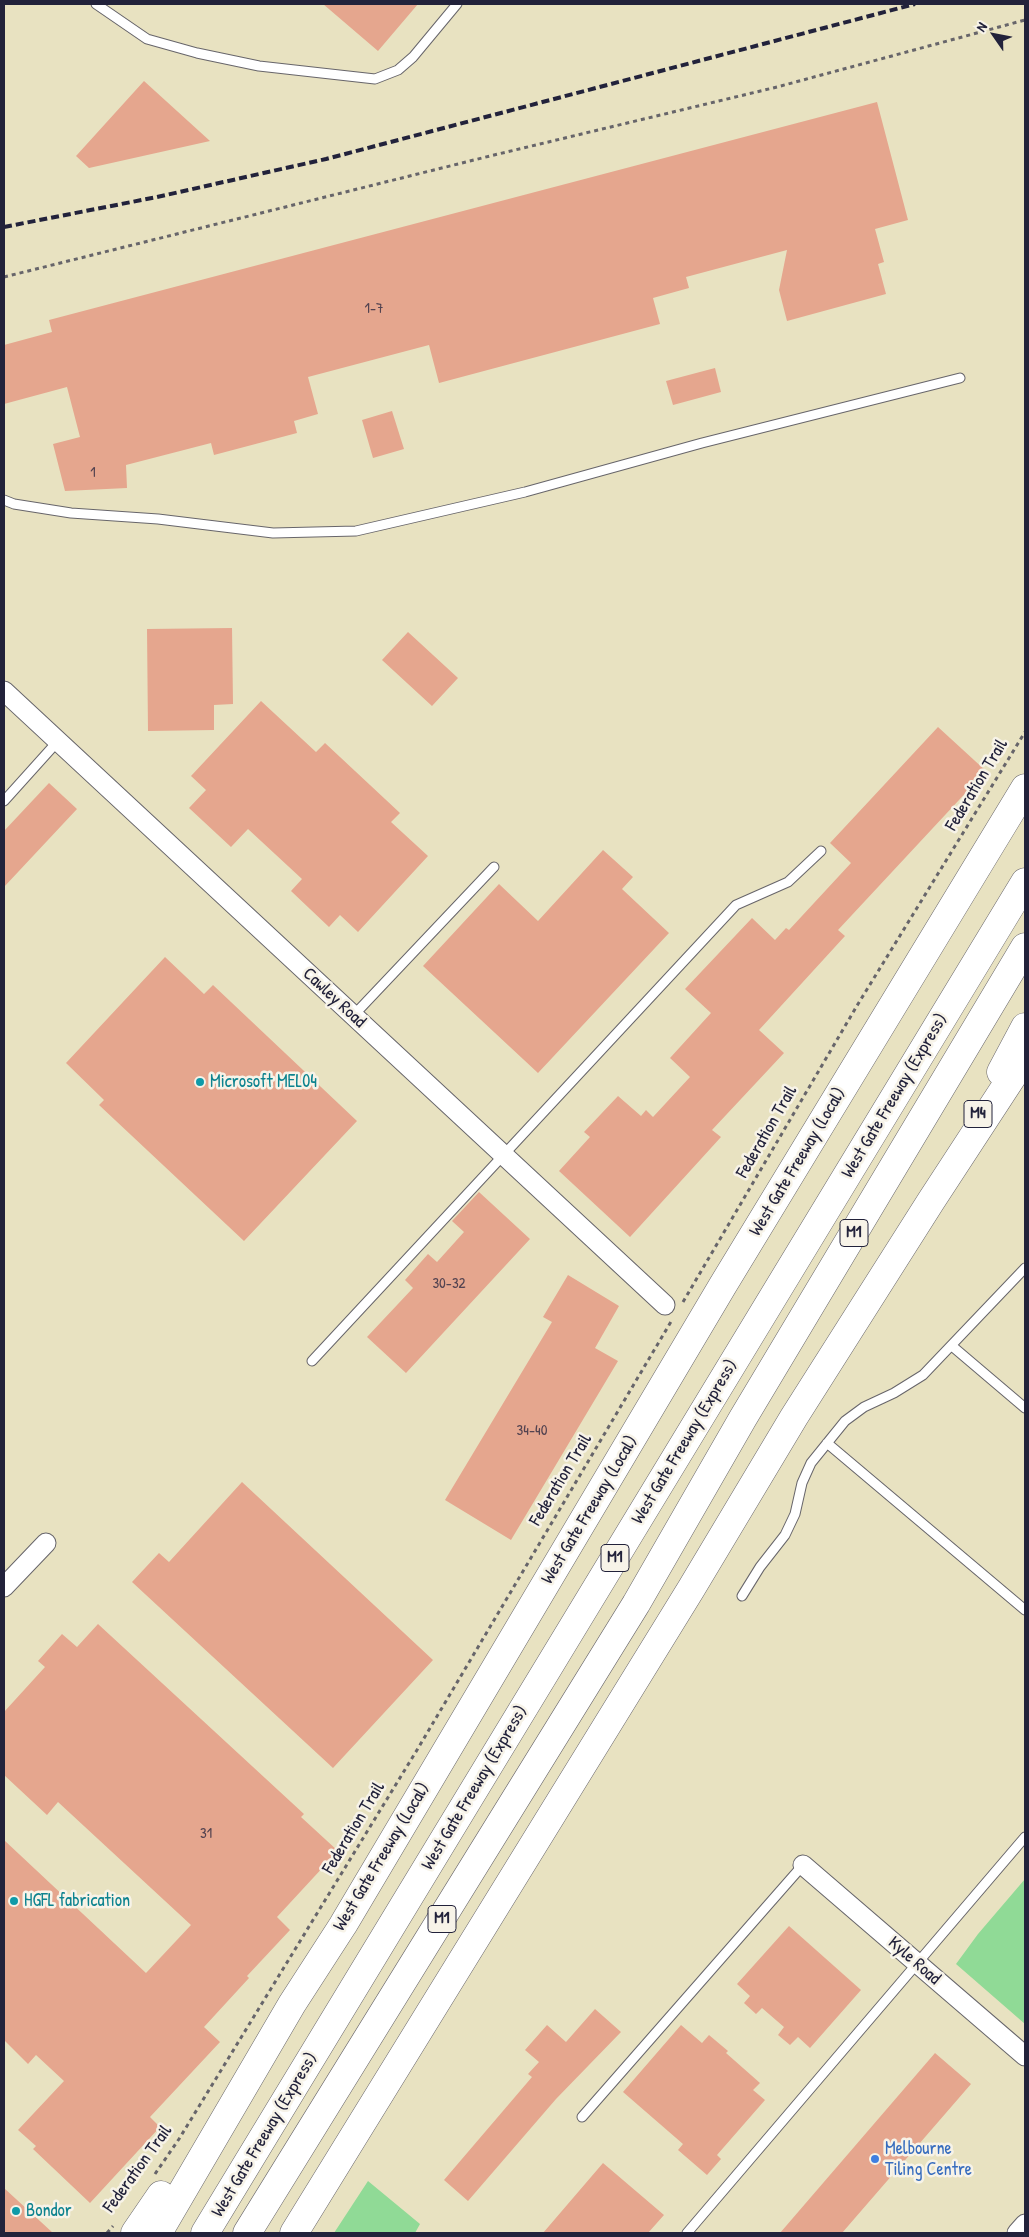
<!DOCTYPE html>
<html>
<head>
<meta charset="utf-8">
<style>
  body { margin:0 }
  #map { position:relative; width:1029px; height:2237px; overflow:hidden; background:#e8e2c1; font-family:"Patrick Hand",sans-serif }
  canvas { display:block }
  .frame { position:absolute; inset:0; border:5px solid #22223b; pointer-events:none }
  .north { position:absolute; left:969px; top:10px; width:50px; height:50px; -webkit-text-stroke:4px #f7f3e8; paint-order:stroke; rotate:303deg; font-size:14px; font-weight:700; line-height:20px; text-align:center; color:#22223b }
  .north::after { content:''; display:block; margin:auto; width:18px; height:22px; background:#22223b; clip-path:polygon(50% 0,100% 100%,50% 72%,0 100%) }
</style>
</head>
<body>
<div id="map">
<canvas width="1029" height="2237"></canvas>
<div class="frame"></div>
<div class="north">N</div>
</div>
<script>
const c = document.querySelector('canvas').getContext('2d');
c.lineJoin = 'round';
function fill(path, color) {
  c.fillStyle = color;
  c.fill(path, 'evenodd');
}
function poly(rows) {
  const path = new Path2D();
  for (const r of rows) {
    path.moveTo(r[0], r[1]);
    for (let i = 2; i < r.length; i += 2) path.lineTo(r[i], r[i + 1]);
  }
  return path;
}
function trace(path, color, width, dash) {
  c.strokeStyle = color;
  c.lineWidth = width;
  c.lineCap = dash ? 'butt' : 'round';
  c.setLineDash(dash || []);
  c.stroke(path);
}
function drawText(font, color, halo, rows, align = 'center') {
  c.font = font + ' "Patrick Hand",sans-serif';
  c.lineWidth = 5;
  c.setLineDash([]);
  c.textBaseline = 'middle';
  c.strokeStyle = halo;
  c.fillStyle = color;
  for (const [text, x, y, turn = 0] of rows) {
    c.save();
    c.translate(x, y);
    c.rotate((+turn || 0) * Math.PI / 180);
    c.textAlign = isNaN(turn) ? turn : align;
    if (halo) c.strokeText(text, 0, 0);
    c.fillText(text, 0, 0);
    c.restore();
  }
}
fill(poly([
  [1025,1879,1025,2024,956,1964,978,1934],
  [368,2181,420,2224,415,2233,334,2233]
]), '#90da96');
fill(poly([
  [323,4,418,4,378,51],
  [144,81,210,141,89,168,76,156],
  [877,102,908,220,875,229,884,262,878,264,886,294,787,321,779,290,787,250,686,277,689,288,653,298,660,324,439,383,429,345,308,377,318,414,294,421,297,433,214,455,211,443,126,465,127,488,65,491,53,444,80,437,67,387,4,404,4,345,52,332,49,320],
  [715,368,721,392,673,405,666,381],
  [392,411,404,449,373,458,362,420],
  [232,628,233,704,214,705,214,730,148,731,147,629],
  [408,632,458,678,432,706,382,660],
  [261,701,316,752,325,743,400,813,391,822,428,856,358,932,340,915,329,927,291,891,302,879,248,829,231,847,189,808,206,790,191,776],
  [938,727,986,771,838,930,845,936,759,1030,784,1053,712,1130,721,1137,630,1237,559,1171,590,1137,584,1132,618,1096,641,1116,646,1110,653,1117,690,1077,670,1058,711,1013,685,989,752,918,775,940,786,928,789,930,851,863,830,843],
  [49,783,77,809,4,887,4,831],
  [603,850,633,877,622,889,669,933,538,1073,423,966,499,884,538,921],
  [165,957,204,994,213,985,357,1121,244,1241,99,1105,104,1100,66,1063],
  [479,1192,530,1239,406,1373,367,1337,413,1288,405,1280,428,1254,437,1262,464,1232,452,1221],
  [568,1275,619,1306,595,1348,618,1361,511,1540,445,1500,552,1322,543,1317],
  [242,1482,433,1660,333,1768,132,1582,159,1553,169,1562],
  [98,1624,304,1814,301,1817,338,1851,277,1917,290,1930,247,1976,249,1978,204,2027,220,2042,150,2117,160,2127,90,2203,33,2149,36,2146,18,2130,64,2081,36,2055,28,2064,4,2040,4,1840,146,1973,191,1925,58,1802,47,1815,4,1775,4,1712,45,1667,38,1661,62,1634,77,1647],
  [789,1926,861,1990,810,2048,798,2037,790,2045,778,2035,784,2027,762,2008,756,2014,744,2003,750,1996,737,1984],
  [595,2009,621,2032,556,2099,468,2201,444,2180,532,2077,528,2074,539,2062,525,2050,547,2025,566,2042],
  [681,2025,702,2043,709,2035,728,2051,726,2053,760,2083,753,2090,765,2100,717,2155,721,2159,707,2175,678,2150,683,2144,623,2092],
  [935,2053,971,2084,842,2233,780,2233],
  [603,2163,664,2215,648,2233,543,2233],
  [4,2188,53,2233,4,2233]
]), '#e5a68e');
const lane = poly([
  [96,4,147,39,197,53,259,66,375,79,398,70,413,57,457,4],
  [4,500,14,504,71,513,158,519,273,533,356,531,525,492,702,443,960,378],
  [4,801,58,741],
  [353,1016,494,867],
  [952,1346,1025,1408],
  [312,1361,736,905,788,882,821,851],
  [827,1443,1025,1610],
  [742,1596,760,1567,785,1535,795,1514,802,1483,811,1463,845,1421,864,1407,894,1393,923,1375,1025,1268],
  [582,2117,803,1865],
  [687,2233,1025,1837]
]);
const street = poly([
  [4,691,665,1305],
  [4,1587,46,1543],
  [803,1865,1025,2056],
  [1017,2233,1025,2224]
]);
const highway = poly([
  [1001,1072,1025,1027],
  [135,2233,161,2195],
  [158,2233,292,2004,343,1925,723,1285,1025,788],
  [205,2233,1025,882],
  [247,2233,636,1604,743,1418,1025,947],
  [294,2233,691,1589,794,1417,931,1201,1025,1057]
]);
trace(lane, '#67656a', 11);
trace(street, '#67656a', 21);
trace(highway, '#67656a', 29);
trace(poly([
  [4,277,490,156,777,87,1025,20],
  [683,1302,858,1004,1025,732],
  [155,2174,179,2139,417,1750,672,1320],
  [107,2233,113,2226]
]), '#67656a', 3, [4, 4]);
trace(lane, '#fff', 9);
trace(street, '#fff', 19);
trace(highway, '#fff', 28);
trace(poly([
  [4,227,157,197,326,159,915,4]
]), '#22223b', 4, [8, 4]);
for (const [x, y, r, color] of [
  [200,1082,5,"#0f9aa8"],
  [14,1901,5,"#0f9aa8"],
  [875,2159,5,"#3f7fe0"],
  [16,2211,5,"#0f9aa8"]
]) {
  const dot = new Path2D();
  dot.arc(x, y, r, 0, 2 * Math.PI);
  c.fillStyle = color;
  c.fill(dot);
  trace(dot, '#f7f3e8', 2);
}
drawText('15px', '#534350', null, [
  ["1-7",374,309],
  ["1",93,473],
  ["30-32",449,1284],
  ["34-40",532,1431],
  ["31",206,1834]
]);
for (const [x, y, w] of [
  [978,1114,28],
  [854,1233,28],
  [615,1558,28],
  [442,1919,28]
]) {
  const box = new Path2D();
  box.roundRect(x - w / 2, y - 13.5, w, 27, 4);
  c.fillStyle = '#f7f3e8';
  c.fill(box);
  trace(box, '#22223b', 1);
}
drawText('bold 16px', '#22223b', null, [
  ["M4",978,1114],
  ["M1",854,1233],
  ["M1",615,1558],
  ["M1",442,1919]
]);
drawText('18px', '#22223b', '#f7f3e8', [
  ["Federation Trail",977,785,-59],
  ["Cawley Road",334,998,43],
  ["West Gate Freeway (Express)",895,1096,-59],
  ["Federation Trail",767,1132,-60],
  ["West Gate Freeway (Local)",798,1162,-59],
  ["West Gate Freeway (Express)",685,1442,-59],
  ["Federation Trail",561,1480,-59],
  ["West Gate Freeway (Local)",590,1510,-59],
  ["West Gate Freeway (Express)",475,1788,-59],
  ["Federation Trail",354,1828,-59],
  ["West Gate Freeway (Local)",382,1857,-59],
  ["Kyle Road",914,1961,41],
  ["West Gate Freeway (Express)",265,2135,-59],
  ["Federation Trail",138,2169,-54]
]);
drawText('18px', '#0d838f', '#f7f3e8', [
  ["Microsoft MEL04",210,1082],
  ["HGFL fabrication",24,1901],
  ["Bondor",26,2211]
], 'left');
drawText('18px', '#366cbe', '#f7f3e8', [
  ["Melbourne",885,2149],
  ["Tiling Centre",885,2170]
], 'left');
</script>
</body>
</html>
